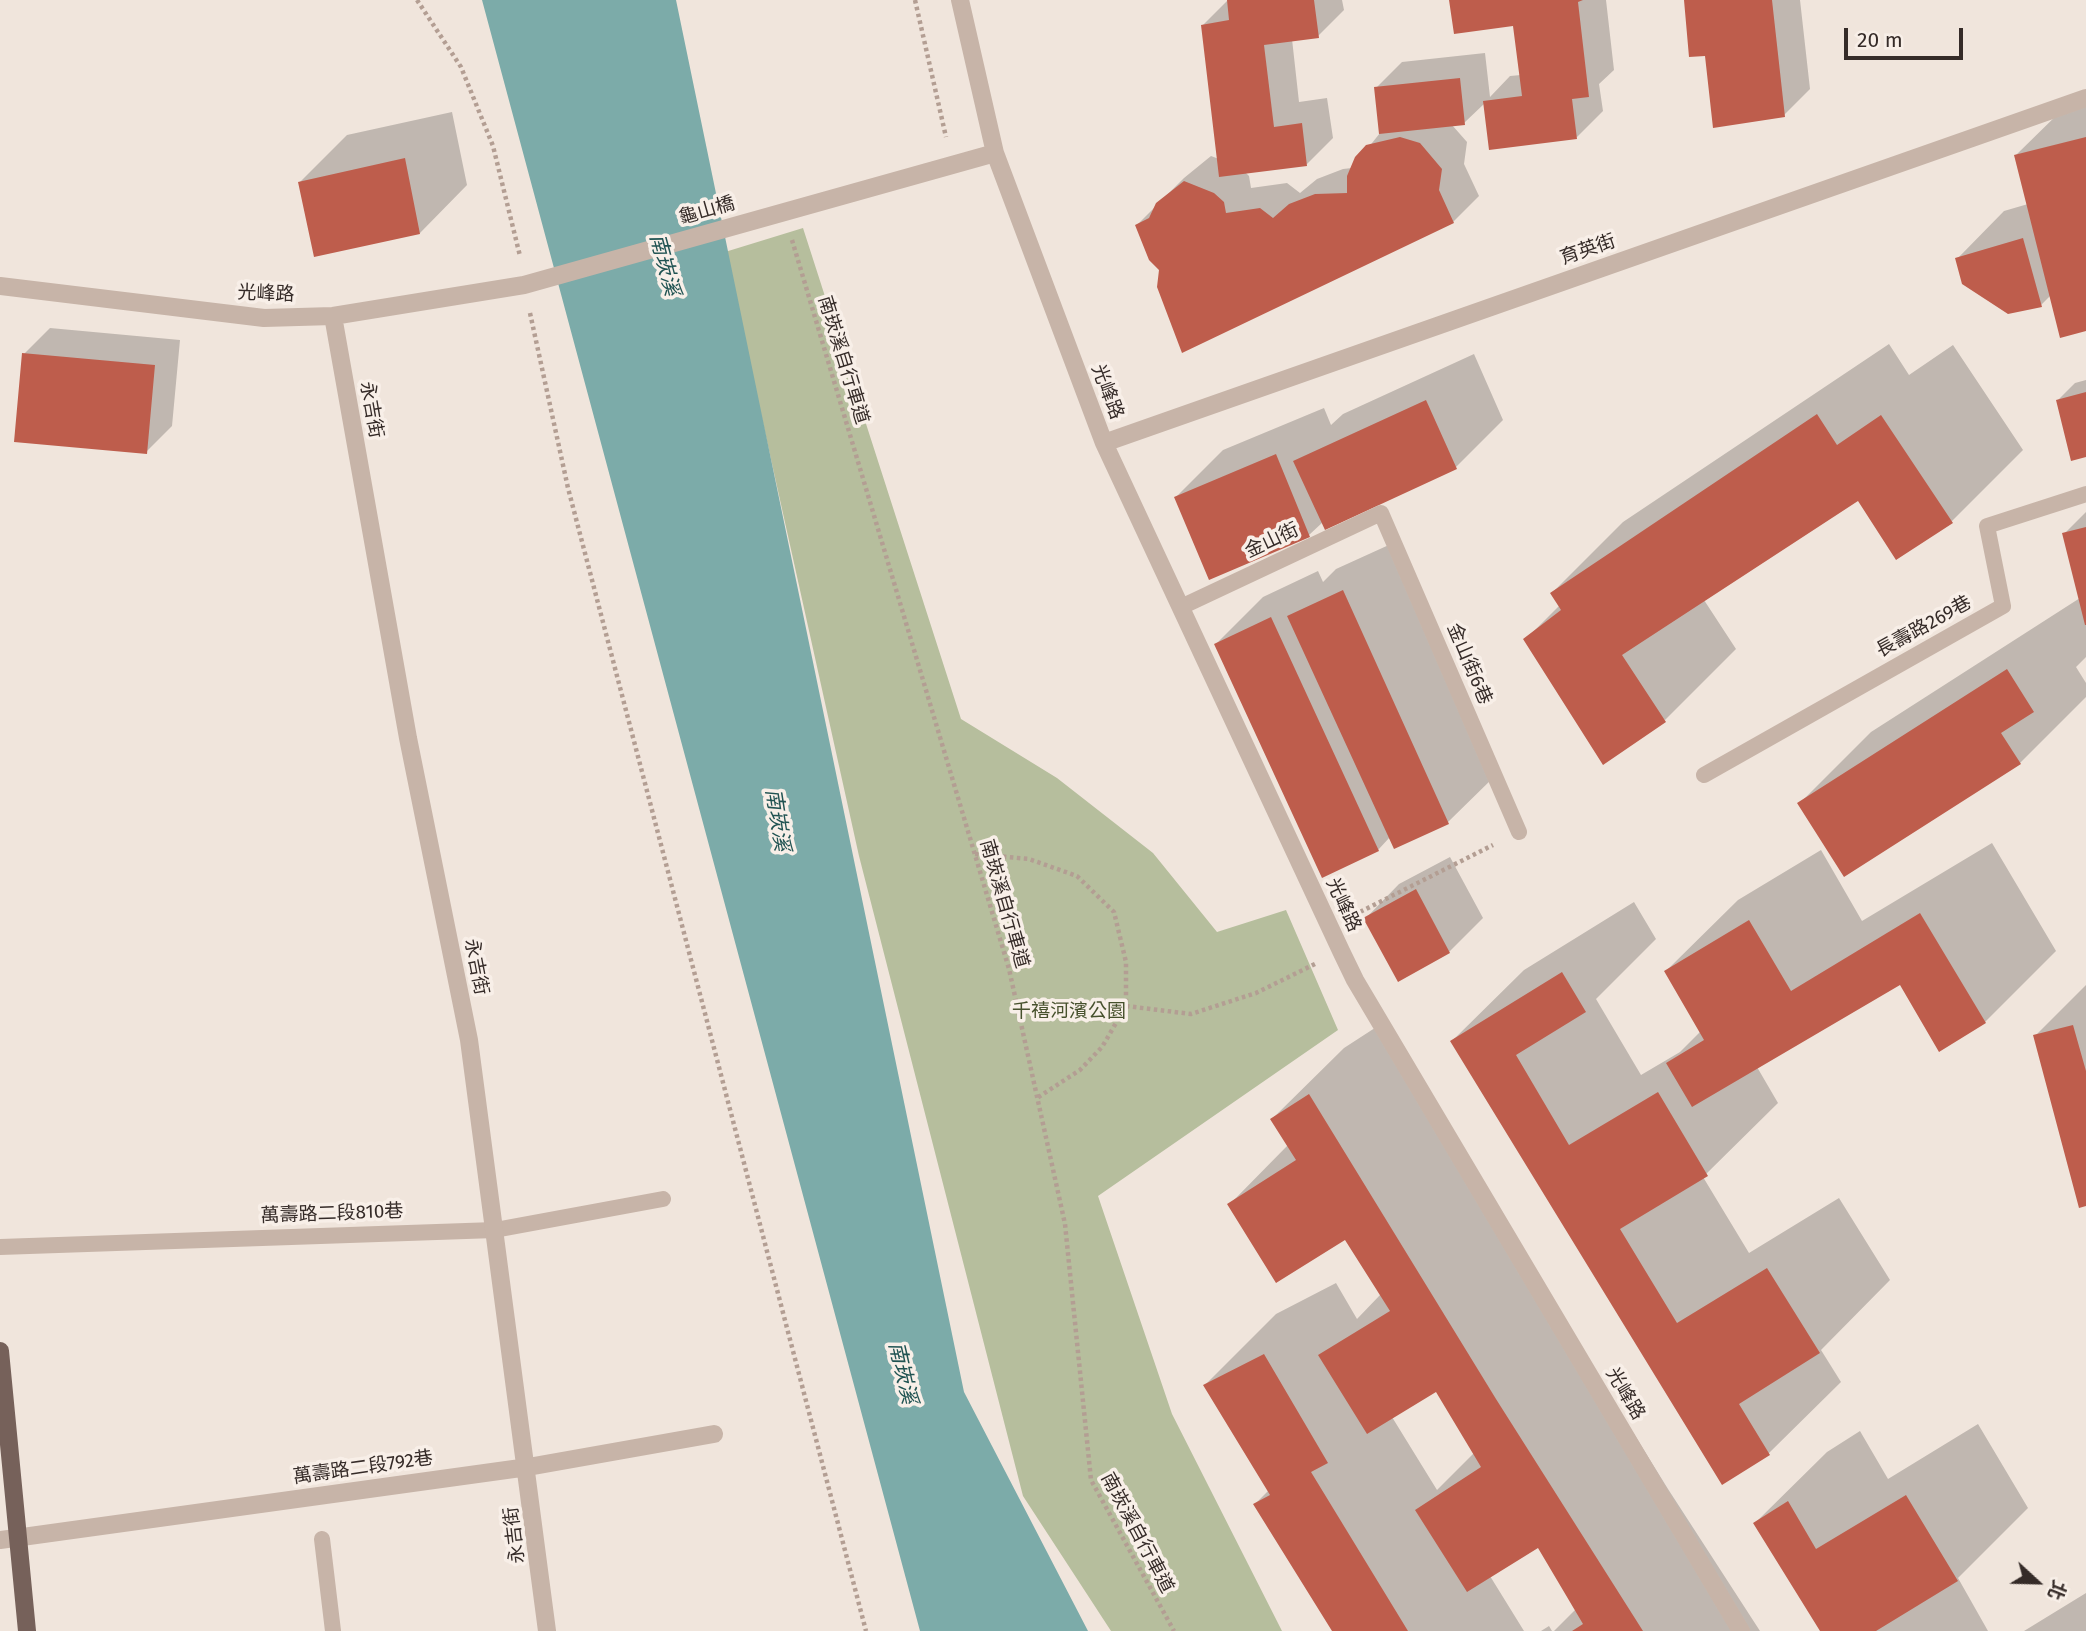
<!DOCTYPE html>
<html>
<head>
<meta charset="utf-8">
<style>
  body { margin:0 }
  #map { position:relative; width:2086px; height:1631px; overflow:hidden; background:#f0e5dc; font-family:"Fira Sans","Noto Sans TC",sans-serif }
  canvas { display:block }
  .north { position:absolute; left:2002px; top:1547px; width:70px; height:70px; -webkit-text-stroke:5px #f8efe8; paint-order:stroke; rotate:112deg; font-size:19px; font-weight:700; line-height:28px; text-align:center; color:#352b28 }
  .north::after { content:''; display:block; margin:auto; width:24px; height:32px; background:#352b28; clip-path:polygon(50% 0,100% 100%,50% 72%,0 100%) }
  .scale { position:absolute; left:1844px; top:28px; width:119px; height:32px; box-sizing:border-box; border:4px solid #352b28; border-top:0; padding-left:9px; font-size:21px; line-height:24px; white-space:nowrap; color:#352b28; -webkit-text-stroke:5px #f8efe8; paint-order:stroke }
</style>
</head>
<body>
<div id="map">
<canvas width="2086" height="1631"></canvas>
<div class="north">北</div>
<div class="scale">20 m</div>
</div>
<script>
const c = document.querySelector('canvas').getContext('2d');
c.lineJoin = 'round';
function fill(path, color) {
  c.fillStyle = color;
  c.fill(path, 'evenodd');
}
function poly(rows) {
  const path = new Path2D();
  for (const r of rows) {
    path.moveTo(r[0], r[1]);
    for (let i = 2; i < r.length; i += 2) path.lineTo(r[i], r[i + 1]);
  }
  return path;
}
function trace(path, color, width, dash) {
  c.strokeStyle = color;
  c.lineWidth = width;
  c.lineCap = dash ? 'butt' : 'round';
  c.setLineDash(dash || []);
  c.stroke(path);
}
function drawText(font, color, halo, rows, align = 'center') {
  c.font = font + ' "Fira Sans","Noto Sans TC",sans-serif';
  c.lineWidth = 7;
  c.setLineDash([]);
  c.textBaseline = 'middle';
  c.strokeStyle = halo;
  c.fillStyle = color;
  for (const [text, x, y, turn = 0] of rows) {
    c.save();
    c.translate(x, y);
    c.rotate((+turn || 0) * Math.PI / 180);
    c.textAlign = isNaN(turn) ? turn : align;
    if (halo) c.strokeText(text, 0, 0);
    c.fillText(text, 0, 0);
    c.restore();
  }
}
fill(poly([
  [803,228,961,719,1057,778,1153,853,1217,932,1286,910,1338,1030,1098,1196,1172,1414,1282,1631,1111,1631,1023,1496,859,856,725,252]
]), '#b6be9d');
fill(poly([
  [482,0,676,0,964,1392,1088,1631,920,1631]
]), '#7caba9');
fill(poly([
  [1228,0,1342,0,1344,10,1318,36,1292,39,1299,102,1327,98,1333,138,1307,164,1245,172,1249,176,1251,188,1287,183,1300,193,1317,179,1343,169,1352,168,1380,133,1376,88,1402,62,1485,53,1490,97,1510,76,1521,75,1514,24,1451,0,1606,0,1614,70,1599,84,1603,111,1577,137,1485,103,1464,123,1452,125,1467,142,1464,164,1479,196,1453,222,1161,269,1137,225,1184,178,1211,156,1219,159,1203,25],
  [1686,0,1800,0,1810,89,1784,115,1706,54],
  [2086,102,2086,329,2051,295,2041,305,1957,259,2004,211,2028,204,2016,155,2064,108],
  [452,112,467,185,420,233,300,182,347,135],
  [50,328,180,340,172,426,146,452,24,354],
  [1889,344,1909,375,1953,345,2023,450,1952,521,1858,499,1704,600,1736,649,1665,720,1526,639,1560,605,1552,593,1623,522],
  [1474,354,1503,420,1456,467,1323,522,1309,535,1210,578,1176,497,1223,450,1324,408,1331,425,1343,414],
  [2086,380,2086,455,2058,400,2075,383],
  [2086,512,2086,657,2076,667,2086,683,2086,697,2020,763,1800,803,1871,732,2080,598,2064,534],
  [1391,544,1496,775,1448,822,1395,847,1390,837,1378,850,1216,644,1263,597,1318,571,1323,582,1336,569],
  [1992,843,2056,951,1985,1022,1901,983,1757,1067,1778,1103,1703,1177,1749,1253,1839,1198,1890,1280,1821,1350,1841,1382,1769,1453,1722,1483,1452,1041,1524,970,1634,902,1656,939,1596,999,1641,1075,1680,1052,1701,1031,1666,971,1738,900,1821,850,1862,921],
  [1450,857,1483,918,1449,952,1366,918,1399,884],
  [2086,985,2086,1204,2035,1036],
  [1381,1024,1668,1489,1760,1631,1554,1631,1576,1609,1538,1546,1490,1576,1524,1631,1335,1631,1255,1504,1269,1490,1205,1385,1276,1314,1336,1283,1357,1319,1381,1294,1346,1238,1230,1204,1288,1145,1272,1119,1344,1048],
  [1436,1390,1474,1453,1437,1490,1392,1417],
  [1978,1424,2028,1508,1958,1578,1988,1631,1823,1631,1755,1523,1827,1452,1860,1431,1888,1479],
  [2086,1593,2086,1631,2024,1631],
  [1549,1626,1552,1631,1541,1631]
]), '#0003');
fill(poly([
  [1227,0,1314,0,1319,38,1264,45,1274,127,1302,123,1307,166,1219,177,1201,25,1229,20],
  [1449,0,1583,0,1578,2,1589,97,1572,99,1577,139,1489,150,1483,101,1522,96,1513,26,1454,34],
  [1684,0,1772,0,1785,117,1713,128,1705,56,1689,57],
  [1460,78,1465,125,1379,134,1374,87],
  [1400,137,1420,143,1442,169,1439,190,1454,223,1182,353,1157,287,1159,270,1149,260,1135,225,1149,218,1156,203,1184,181,1214,193,1224,202,1226,213,1260,208,1273,218,1289,204,1315,194,1347,193,1347,176,1355,157,1366,145],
  [2086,137,2086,331,2060,338,2014,155],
  [405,158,420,234,314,257,298,182],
  [2023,238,2042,307,2008,314,1962,284,1955,258],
  [22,353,155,365,147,454,14,442],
  [2086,392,2086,457,2071,461,2056,400],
  [1426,400,1457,469,1325,530,1293,461],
  [1817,414,1837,445,1881,415,1953,523,1896,560,1858,501,1622,655,1666,722,1603,765,1523,639,1561,610,1550,593],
  [1276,454,1310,537,1209,580,1174,497],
  [2086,527,2086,625,2085,625,2062,533],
  [1343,590,1449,824,1394,849,1287,616],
  [1271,617,1379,851,1322,878,1214,644],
  [2007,669,2034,712,2001,733,2021,764,1844,877,1797,803],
  [1416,889,1450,953,1398,982,1363,918],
  [1920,913,1986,1023,1939,1052,1900,985,1692,1107,1666,1063,1704,1040,1664,971,1749,920,1791,991],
  [1562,972,1586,1012,1516,1055,1569,1145,1658,1092,1708,1176,1620,1229,1677,1323,1767,1268,1820,1353,1739,1404,1770,1455,1722,1485,1450,1041],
  [2073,1025,2086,1071,2086,1206,2079,1208,2033,1035],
  [1309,1094,1496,1399,1643,1631,1572,1631,1583,1624,1538,1548,1467,1592,1415,1510,1481,1467,1436,1392,1367,1434,1318,1355,1390,1311,1345,1240,1276,1283,1227,1204,1296,1160,1270,1119],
  [1264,1354,1328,1463,1311,1472,1408,1631,1332,1631,1253,1504,1270,1495,1203,1385],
  [1906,1495,1958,1581,1876,1631,1820,1631,1753,1523,1788,1501,1816,1549]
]), '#be5d4c');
trace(poly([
  [417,0,461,67,493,146,520,256],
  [915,0,946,137],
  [792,240,1009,969,1065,1224,1091,1480,1174,1631],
  [530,313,568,488,866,1631],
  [975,854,1029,859,1077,876,1114,912,1126,962,1126,1006,1102,1047,1080,1070,1037,1098],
  [1354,915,1493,845],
  [1126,1006,1191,1014,1256,993,1317,963]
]), '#b39e93', 4.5, [3.5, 3.5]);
trace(poly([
  [1181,607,1381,513,1519,832],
  [1704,775,2003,606,1987,526,2086,494],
  [0,1247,495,1230,663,1199],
  [322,1539,333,1631]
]), '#c7b4a8', 16);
trace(poly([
  [960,0,995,153,1104,443,1341,951,1355,980,1741,1631],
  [0,286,264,318,333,316,524,285,995,153],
  [333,316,408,738,469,1040,547,1631],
  [1104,443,2086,98],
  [0,1540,528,1467,714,1434]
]), '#c7b4a8', 18);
trace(poly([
  [0,1351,27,1631]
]), '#76615a', 18);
drawText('19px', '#352b28', '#f8efe8', [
  ["龜山橋",707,211,-16],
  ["育英街",1588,250,-19],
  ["光峰路",266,294,2],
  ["南崁溪自行車道",843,360,73],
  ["光峰路",1107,392,69],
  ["永吉街",371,410,80],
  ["金山街",1272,541,-25],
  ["長壽路269巷",1924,627,-29],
  ["金山街6巷",1469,664,67],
  ["南崁溪自行車道",1004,904,74],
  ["光峰路",1343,905,65],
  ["永吉街",476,967,79],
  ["萬壽路二段810巷",332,1214,-2],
  ["光峰路",1625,1394,59],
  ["萬壽路二段792巷",363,1468,-8],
  ["南崁溪自行車道",1137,1533,62],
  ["永吉街",515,1535,-97]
]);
drawText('19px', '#47512d', '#f8efe8', [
  ["千禧河濱公園",1069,1012]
]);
drawText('italic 21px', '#205352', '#f8efe8', [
  ["南崁溪",664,265,75],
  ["南崁溪",777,820,81],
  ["南崁溪",902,1373,77]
]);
</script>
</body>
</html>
